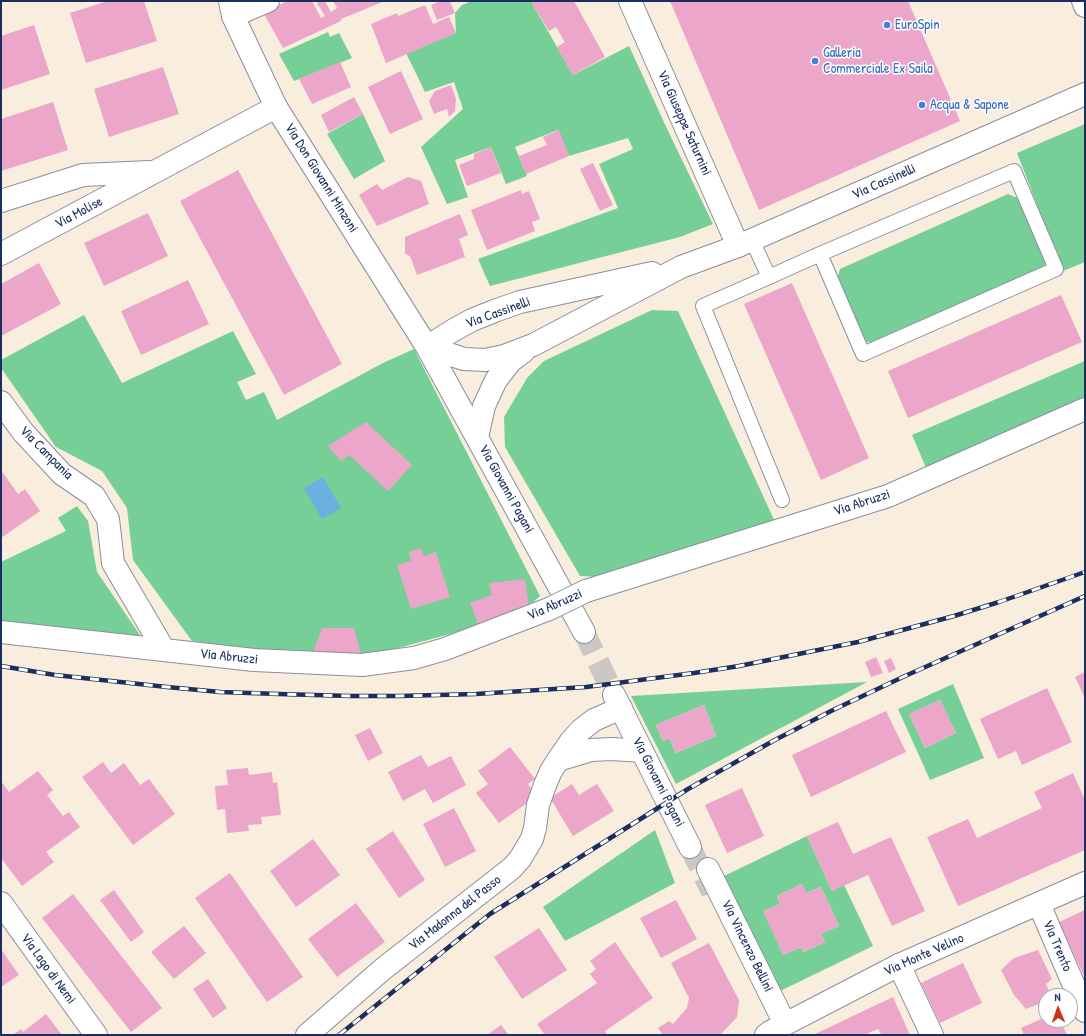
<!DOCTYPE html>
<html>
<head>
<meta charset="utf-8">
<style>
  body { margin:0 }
  #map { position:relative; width:1086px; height:1036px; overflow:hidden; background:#f9eddd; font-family:"Patrick Hand",sans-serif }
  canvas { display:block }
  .frame { position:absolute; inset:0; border:2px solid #1b2f5e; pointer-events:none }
  .north { position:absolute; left:1038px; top:988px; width:40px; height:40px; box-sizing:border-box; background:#fff; border:1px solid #a4acbf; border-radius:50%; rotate:358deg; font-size:11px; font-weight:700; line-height:16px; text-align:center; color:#1b2f5e }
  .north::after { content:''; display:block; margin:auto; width:14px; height:18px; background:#c8321e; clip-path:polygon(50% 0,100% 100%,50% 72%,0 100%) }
</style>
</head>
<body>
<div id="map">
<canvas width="1086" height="1036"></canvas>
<div class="frame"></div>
<div class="north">N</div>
</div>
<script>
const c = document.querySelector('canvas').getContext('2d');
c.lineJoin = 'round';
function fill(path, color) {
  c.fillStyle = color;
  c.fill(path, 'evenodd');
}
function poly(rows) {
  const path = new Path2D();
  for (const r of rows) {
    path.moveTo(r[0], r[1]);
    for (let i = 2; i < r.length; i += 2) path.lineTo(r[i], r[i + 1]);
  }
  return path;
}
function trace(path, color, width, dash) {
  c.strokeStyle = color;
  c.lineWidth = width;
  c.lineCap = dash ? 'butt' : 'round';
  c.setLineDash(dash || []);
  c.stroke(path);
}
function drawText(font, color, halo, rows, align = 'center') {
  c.font = font + ' "Patrick Hand",sans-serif';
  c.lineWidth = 3;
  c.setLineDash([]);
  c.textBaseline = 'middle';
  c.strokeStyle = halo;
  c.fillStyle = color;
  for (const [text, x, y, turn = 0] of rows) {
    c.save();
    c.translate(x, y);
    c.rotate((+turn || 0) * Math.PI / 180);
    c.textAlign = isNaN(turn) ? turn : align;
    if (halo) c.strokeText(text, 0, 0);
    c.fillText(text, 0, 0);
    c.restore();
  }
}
fill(poly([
  [472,1,535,1,532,3,573,75,629,46,669,133,713,224,680,237,490,286,478,259,618,208,599,164,633,149,628,138,569,156,558,130,515,147,527,176,506,184,491,147,455,160,468,197,447,204,421,147,463,109,454,82,425,92,406,53,456,33,455,13,462,5],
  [328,32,330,37,339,33,352,58,294,81,279,54],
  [363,114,385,161,354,179,327,134],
  [1085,124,1085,262,1063,271,1017,153],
  [1008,194,1022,200,1048,258,1042,270,874,344,865,341,837,279,840,269],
  [652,310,678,311,776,524,601,577,580,576,505,447,504,417,527,378,544,361],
  [84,315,122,383,233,331,256,374,237,382,246,400,264,392,277,420,383,363,414,349,540,596,529,606,479,626,362,658,279,652,192,641,133,560,127,508,102,471,56,447,1,368,1,360],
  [1085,361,1085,400,927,470,912,435],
  [77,506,88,521,97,572,140,635,120,637,1,622,1,562,66,531,58,518],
  [867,682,676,784,631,696],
  [704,705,716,736,676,753,669,738,663,741,656,725],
  [953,684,984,758,930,780,898,709],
  [940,700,956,733,925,748,909,714],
  [655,830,675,883,565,941,543,907],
  [807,836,832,891,844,885,873,946,780,991,722,877],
  [802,884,806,893,821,887,839,926,821,934,825,942,803,952,801,947,783,955,764,911,780,904,777,896]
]), '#76cf96');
fill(poly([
  [323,477,341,508,322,519,304,488]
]), '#6bb0e1');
fill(poly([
  [108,1,144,1,157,41,86,63,70,13],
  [288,1,312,1,321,18,325,16,317,3,321,1,325,1,331,12,337,8,333,1,385,1,341,19,341,21,283,48,263,12],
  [441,1,450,1,455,13,437,20,431,5],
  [535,1,574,1,605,57,573,75,557,47,565,42,556,27,549,31,532,3],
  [670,1,908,1,960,121,759,210],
  [425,5,433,24,449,17,456,33,386,63,371,24,397,13,398,16],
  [34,25,50,74,1,90,1,36],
  [340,62,351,87,312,104,299,79],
  [163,67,179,114,109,137,94,89],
  [401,71,423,119,390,134,368,87],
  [451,85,456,99,455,111,449,117,447,109,434,114,429,101,435,91],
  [354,97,363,114,329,132,321,115],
  [53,102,68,150,1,171,1,119],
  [559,130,569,156,526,174,519,156,547,145,543,137],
  [491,147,501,173,467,186,459,165,474,159,474,154],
  [593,163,613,205,600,211,580,169],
  [238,170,342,364,284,395,180,201],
  [408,177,421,181,429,204,377,226,359,195,377,184,382,190],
  [521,190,522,194,529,191,540,219,532,222,535,231,487,250,471,210],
  [148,213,168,256,104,286,84,243],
  [460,214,468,235,459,239,465,257,417,275,410,256,405,254,405,237],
  [39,263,61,304,1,336,1,284],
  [188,280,209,324,141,355,121,311],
  [792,283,869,458,821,480,744,304],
  [1061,295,1082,342,908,418,888,371],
  [366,422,412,465,388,491,349,455,341,461,328,446],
  [1,470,18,494,25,489,40,511,1,538],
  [421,548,424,556,436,552,450,597,411,609,397,565,411,561,409,552],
  [525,579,529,606,479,626,470,603,492,595,489,583],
  [322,628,354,628,362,658,311,658],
  [876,657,883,673,871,677,865,662],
  [891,658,896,669,889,673,884,661],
  [1085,672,1085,698,1075,677],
  [1047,688,1072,742,1022,765,1016,751,998,759,980,719],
  [940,700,956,733,925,748,909,714],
  [704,705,716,736,676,753,669,738,663,741,656,725],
  [886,711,906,752,811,797,792,755],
  [370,728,383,753,368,761,355,735],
  [510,747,535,779,528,784,537,796,499,823,476,793,488,784,478,771],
  [421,755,428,767,451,756,466,785,433,803,425,789,403,801,388,772],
  [103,762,111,773,124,763,140,785,149,779,175,814,133,845,82,777],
  [248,768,249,775,272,772,273,783,277,782,281,815,261,817,262,824,248,825,249,831,227,833,225,809,217,810,215,786,228,785,226,770],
  [38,771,53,790,47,795,63,816,69,812,80,827,46,852,54,862,22,886,1,858,1,781,9,792],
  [1073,773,1085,800,1085,850,958,906,927,837,968,819,977,838,1042,808,1034,792],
  [572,784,579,795,597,784,614,811,573,836,550,798],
  [742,788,764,836,727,853,705,805],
  [454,808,476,851,445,867,423,824],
  [838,822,853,854,891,837,925,911,892,926,868,875,832,891,807,836],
  [393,831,425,880,399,898,366,849],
  [313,839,340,875,296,907,270,871],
  [230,873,303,977,267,1002,195,898],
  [802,884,806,893,821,887,839,926,821,934,825,942,803,952,801,947,783,955,763,911,780,904,777,896],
  [114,890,144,932,131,942,100,900],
  [73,894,162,1008,131,1032,42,918],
  [676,900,697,939,661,958,640,918],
  [356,903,385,942,337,977,308,939],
  [1085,910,1085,978,1059,922],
  [184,926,206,953,174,979,151,952],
  [539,928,567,970,522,999,494,957],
  [615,942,653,998,605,1031,607,1035,545,1035,537,1024,597,983,590,974,596,969,590,961],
  [709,943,739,1000,737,1017,720,1035,663,1035,658,1028,669,1021,673,1024,687,1008,689,998,671,963],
  [1,949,19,975,1,987],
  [1038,950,1052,979,1046,984,1051,996,1046,996,1046,1001,1026,1009,1014,995,1001,970,1014,958],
  [963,963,982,1003,940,1023,921,983],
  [208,979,227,1008,213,1018,193,989],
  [893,997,910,1035,879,1035,881,1034,878,1029,864,1035,813,1035],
  [46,1014,62,1035,13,1035,21,1029,23,1032],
  [1046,1017,1046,1020,1060,1020,1067,1035,1024,1035,1021,1028],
  [501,1025,509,1035,487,1035]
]), '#eca6ca');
trace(poly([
  [584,632,614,695],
  [690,847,712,892]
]), '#cdc7c4', 22, [22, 11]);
const lane = poly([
  [752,240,769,277,820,254,1014,171,1056,269,863,354,820,254],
  [769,277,703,306,782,500]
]);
const street = poly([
  [630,1,738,246],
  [1083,1,1085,6],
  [233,16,268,1],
  [1,201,83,175,150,172],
  [1,254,276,107],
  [1,402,23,432,62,474,94,496,108,519,113,563,164,650],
  [586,591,888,496,1085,409],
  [1,632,254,660,362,665,414,658,445,649,549,609],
  [558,760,591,750,612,749,642,751],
  [708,869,785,1024],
  [1,903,96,1035],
  [1039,904,1085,1011],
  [899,965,932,1035],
  [307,1035,383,969,512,868,520,859,532,839,535,828,538,805,545,785,551,771,558,760,571,741,581,730,594,720,621,708]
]);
const secondary = poly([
  [230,1,233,16,276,107,427,347,584,632],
  [427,347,464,359,485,360,504,356,533,345,681,267,738,246,1085,94],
  [427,347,452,331,472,320,497,310,520,302,652,273],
  [477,437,484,406,496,380,511,361,524,351],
  [614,695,690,847],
  [766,1035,770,1032,899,965,1085,883]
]);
trace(lane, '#8a8e9e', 16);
trace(street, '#8a8e9e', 24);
trace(secondary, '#8a8e9e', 24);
trace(lane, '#fff', 14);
trace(street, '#fff', 22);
trace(secondary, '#fff', 22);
const rail = poly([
  [1,666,55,675,167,687,220,692,279,694,350,696,399,696,476,694,586,687,694,673,739,666,858,642,954,616,999,602,1085,572],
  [339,1035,490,914,688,789,773,741,833,710,905,676,1085,596]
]);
trace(rail, '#1b2f5e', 4.5);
trace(rail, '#fff', 3, [9]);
const streetBridge = poly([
  [549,609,586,591]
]);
trace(streetBridge, '#8a8e9e', 24, []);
trace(streetBridge, '#fff', 22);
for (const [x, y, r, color] of [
  [887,25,4,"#3f7fe0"],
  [815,61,4,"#3f7fe0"],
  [922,105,4,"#3f7fe0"]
]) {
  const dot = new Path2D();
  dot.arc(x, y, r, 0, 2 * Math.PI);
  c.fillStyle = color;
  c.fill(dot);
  trace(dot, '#fff', 1.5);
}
drawText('14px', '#366cbe', '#fff', [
  ["EuroSpin",895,25],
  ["Galleria",823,53],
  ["Commerciale Ex Saila",823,69],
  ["Acqua & Sapone",930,105]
], 'left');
drawText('14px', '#1b2f5e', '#fff', [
  ["Via Giuseppe Saturnini",684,123,66],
  ["Via Don Giovanni Minzoni",321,178,58],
  ["Via Cassinelli",884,182,-24],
  ["Via Molise",79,213,-28],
  ["Via Cassinelli",498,313,-20],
  ["Via Campania",46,453,45],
  ["Via Giovanni Pagani",506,489,61],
  ["Via Abruzzi",862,503,-18],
  ["Via Abruzzi",555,605,-24],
  ["Via Abruzzi",229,657,6],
  ["Via Giovanni Pagani",658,782,63],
  ["Via Madonna del Passo",455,913,-38],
  ["Via Vincenzo Bellini",747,946,64],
  ["Via Trento",1057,946,67],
  ["Via Monte Velino",924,955,-24],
  ["Via Lago di Nemi",48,969,54]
]);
</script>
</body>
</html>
